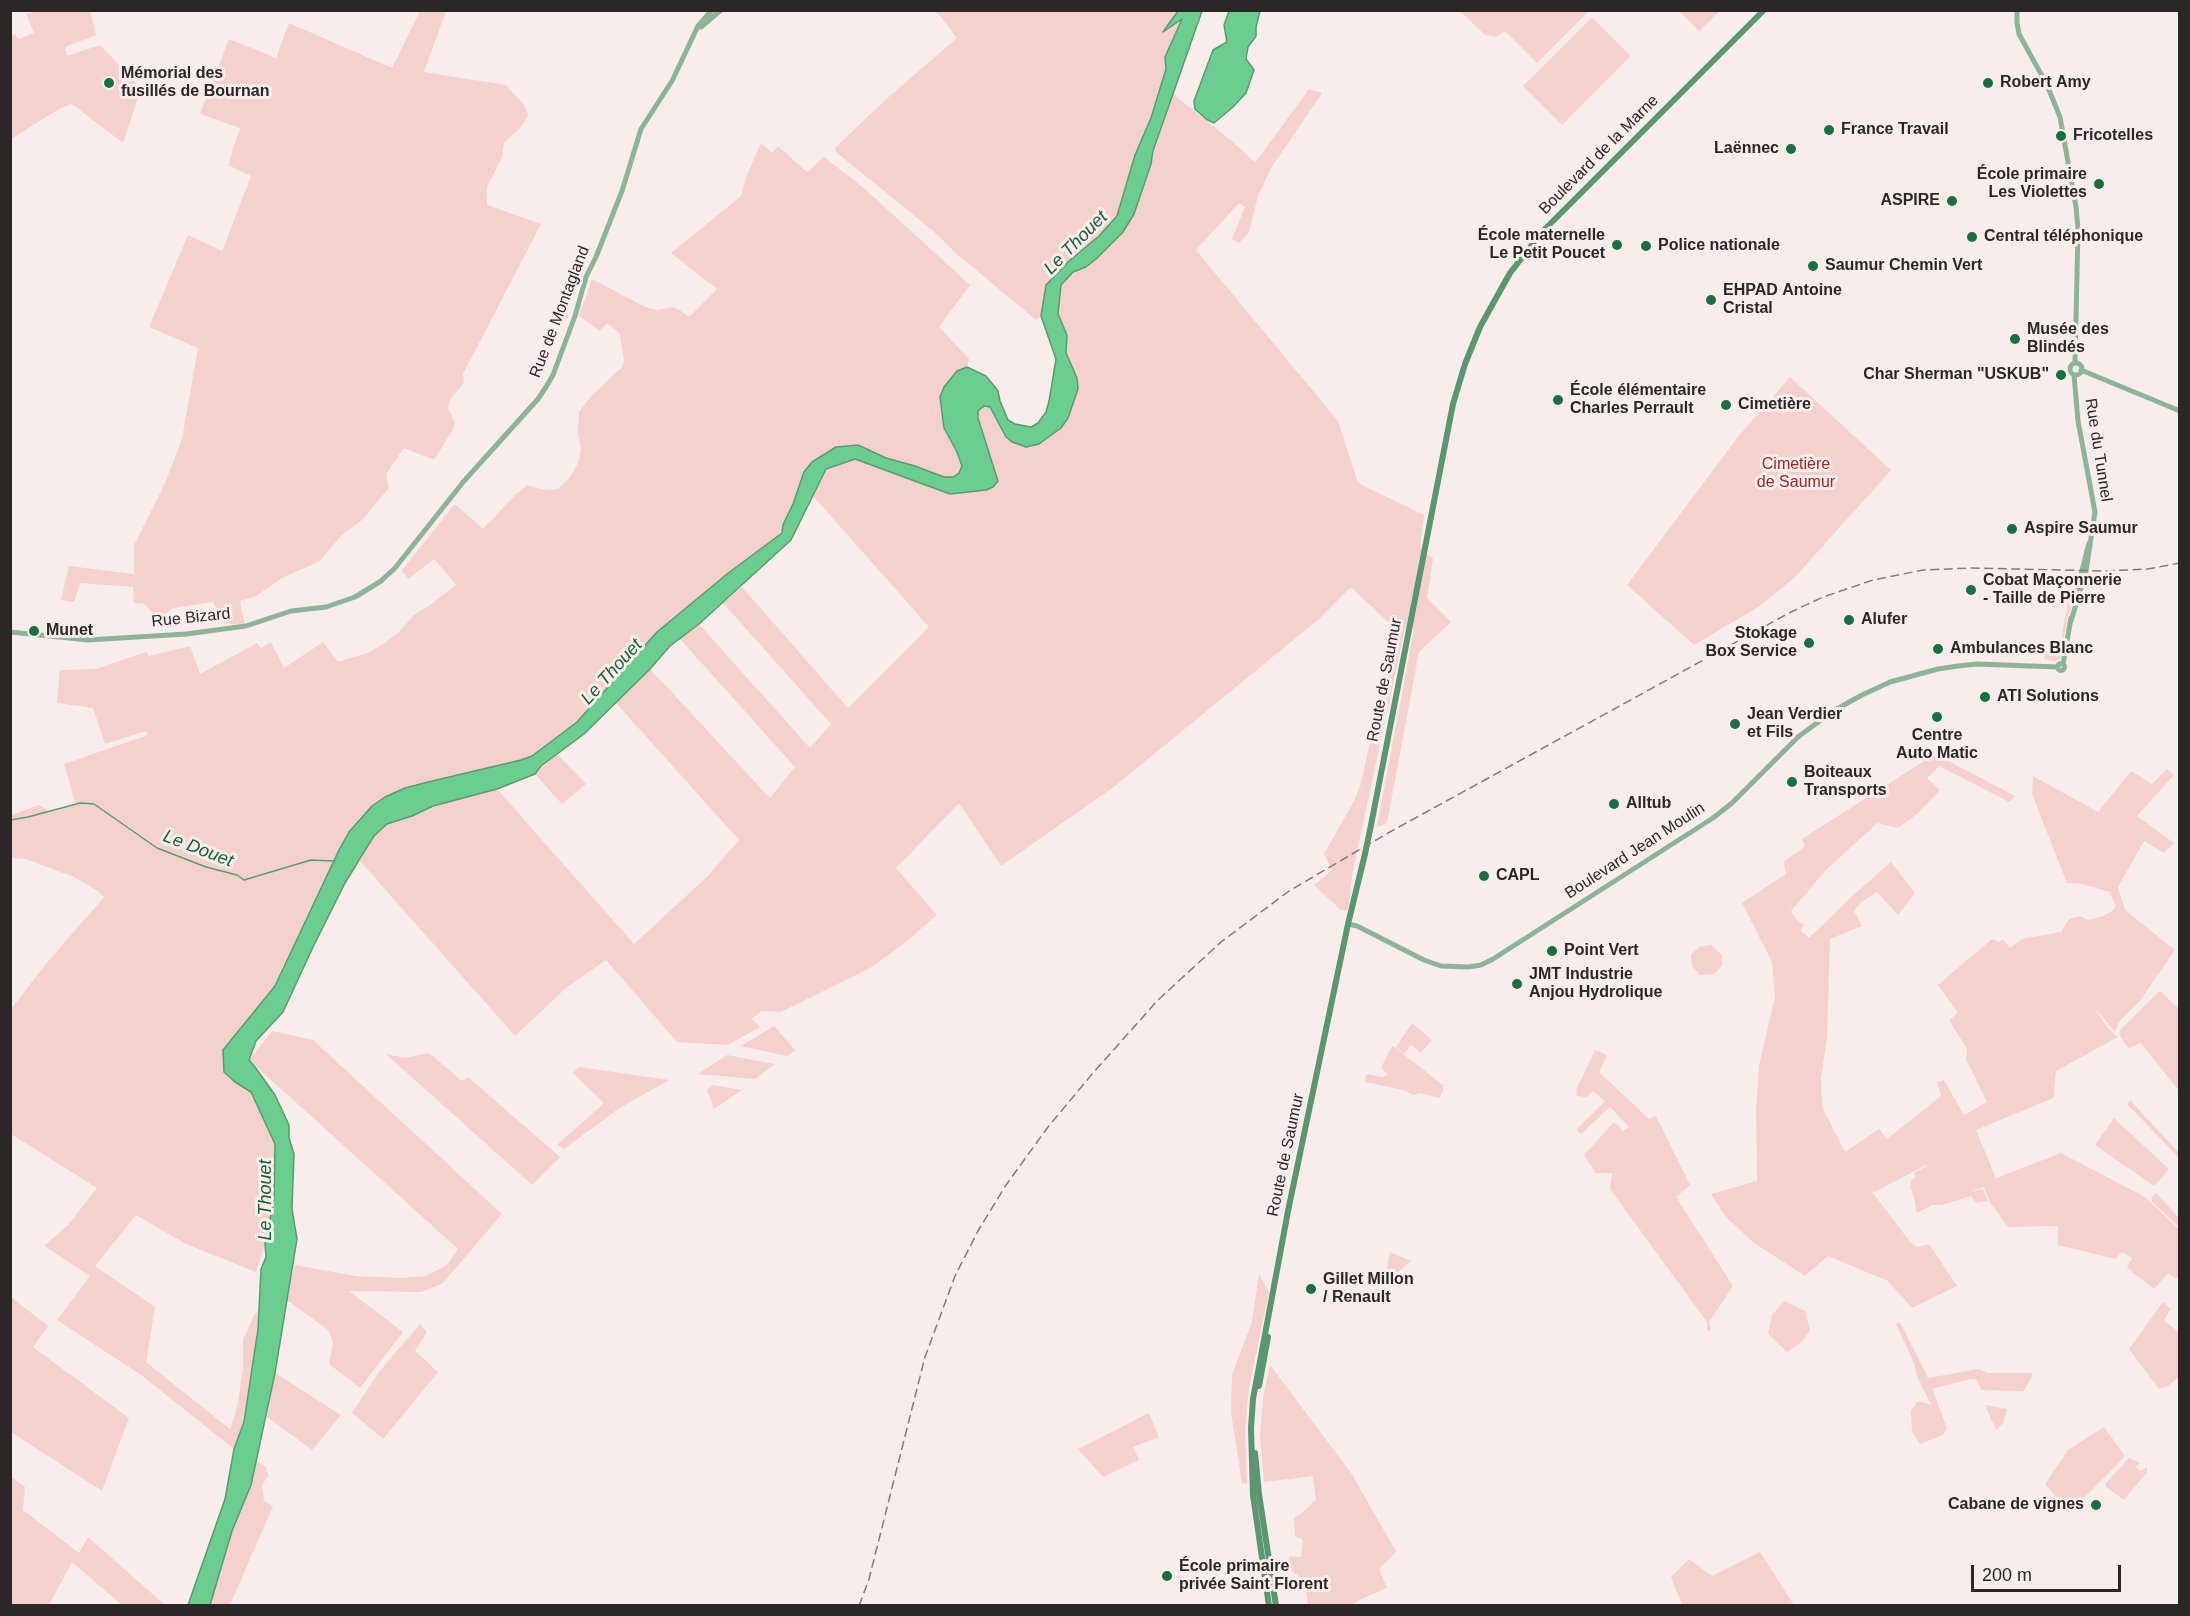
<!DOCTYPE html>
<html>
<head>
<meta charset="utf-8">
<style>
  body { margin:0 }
  #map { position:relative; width:2190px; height:1616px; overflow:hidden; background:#f8edeb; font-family:Arial,sans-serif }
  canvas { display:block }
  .frame { position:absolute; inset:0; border:12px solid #2b2726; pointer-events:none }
  .scale { position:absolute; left:1971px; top:1565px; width:150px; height:27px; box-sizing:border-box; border:3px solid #2b2726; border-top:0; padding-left:8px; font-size:18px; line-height:21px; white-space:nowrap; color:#2b2726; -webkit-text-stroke:4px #f8edeb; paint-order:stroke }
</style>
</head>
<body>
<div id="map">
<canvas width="2190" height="1616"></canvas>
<div class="frame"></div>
<div class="scale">200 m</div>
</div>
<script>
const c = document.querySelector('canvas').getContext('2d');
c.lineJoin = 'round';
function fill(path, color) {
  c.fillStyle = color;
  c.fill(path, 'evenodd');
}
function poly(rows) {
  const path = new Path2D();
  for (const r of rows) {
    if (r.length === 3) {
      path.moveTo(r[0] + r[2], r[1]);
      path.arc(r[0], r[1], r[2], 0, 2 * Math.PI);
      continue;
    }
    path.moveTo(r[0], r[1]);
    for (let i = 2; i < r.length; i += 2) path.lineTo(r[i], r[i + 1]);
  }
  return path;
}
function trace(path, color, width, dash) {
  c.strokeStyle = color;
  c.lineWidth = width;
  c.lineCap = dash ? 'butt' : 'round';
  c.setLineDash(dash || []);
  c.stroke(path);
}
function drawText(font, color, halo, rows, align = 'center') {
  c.font = font + ' Arial,sans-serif';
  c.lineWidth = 6;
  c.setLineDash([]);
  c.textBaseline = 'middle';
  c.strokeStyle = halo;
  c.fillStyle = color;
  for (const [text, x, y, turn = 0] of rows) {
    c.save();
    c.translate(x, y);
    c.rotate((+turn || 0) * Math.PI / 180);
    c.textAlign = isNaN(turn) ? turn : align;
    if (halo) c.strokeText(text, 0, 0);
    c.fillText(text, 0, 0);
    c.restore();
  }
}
fill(poly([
  [37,11,90,11,96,35,65,47,67,56,100,45,141,88,123,143,72,104,59,109,11,139,11,35,15,34,18,39,34,33,26,14],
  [420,11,446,11,424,72,506,85,524,105,528,115,523,125,504,143,502,157,487,187,487,205,541,224,463,374,464,383,451,398,448,408,455,422,452,431,434,460,404,448,386,474,389,488,362,520,341,536,320,561,282,578,256,596,240,601,245,625,224,623,213,602,173,608,164,615,155,617,145,604,134,603,133,587,80,583,74,602,61,600,69,566,134,574,134,545,165,483,182,439,198,348,149,327,188,235,222,251,251,176,228,165,240,128,200,114,229,39,276,58,289,23,392,68],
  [936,11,1178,11,1165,31,1182,17,1165,57,1166,69,1151,118,1135,155,1117,216,1099,236,1069,261,1046,285,1041,316,1036,320,958,255,932,230,836,152,835,148,884,101,957,38],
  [1460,11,1589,11,1537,63,1505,31,1497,37,1485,35],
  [1679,11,1720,11,1699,31],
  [1592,17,1631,56,1562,125,1523,86],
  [1309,89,1322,93,1271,168,1258,196,1249,232,1239,243,1232,239,1245,207,1239,203,1196,250,1338,421,1358,483,1424,515,1420,547,1433,559,1427,598,1451,622,1419,652,1387,823,1377,827,1414,629,1405,628,1353,870,1348,910,1341,910,1314,885,1332,870,1324,854,1354,801,1361,784,1394,628,1351,587,1319,619,1115,786,1001,866,959,803,896,868,937,915,902,945,870,968,781,1012,761,1011,752,1019,760,1027,728,1045,677,1042,606,960,567,987,515,1036,360,861,374,836,387,825,412,816,433,806,497,789,634,944,708,876,739,840,616,703,650,669,770,798,795,767,680,639,699,624,810,748,831,724,723,603,742,587,848,708,929,627,813,496,826,469,855,459,950,494,986,490,996,472,978,418,978,411,984,406,990,407,1006,437,1039,444,1061,428,1068,418,1078,389,1077,378,1066,353,1067,335,1058,314,1061,285,1073,272,1086,267,1134,214,1173,94,1233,142,1255,163],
  [761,143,772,153,778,146,807,172,824,157,865,189,970,285,939,327,969,359,967,367,957,371,940,397,944,428,957,452,962,467,960,473,953,477,944,477,915,466,886,458,858,445,835,447,804,472,793,504,783,525,782,532,727,574,657,632,577,722,532,756,521,760,428,782,405,788,385,797,372,806,349,832,339,850,275,986,223,1050,224,1072,235,1082,251,1092,275,1144,274,1199,268,1234,256,1272,186,1244,136,1215,95,1266,155,1307,146,1362,230,1429,237,1408,243,1368,243,1340,255,1313,259,1312,250,1392,244,1422,234,1449,141,1375,57,1320,90,1276,44,1246,68,1225,97,1188,11,1134,11,1009,45,965,104,897,98,891,74,877,26,859,11,858,11,815,39,805,49,811,76,805,64,764,148,735,146,731,105,744,93,708,57,703,60,670,96,669,146,652,149,656,190,646,200,674,257,643,261,648,271,642,284,668,323,642,338,662,370,652,386,642,400,631,414,615,430,605,456,585,434,559,408,579,402,570,455,504,483,529,515,495,527,485,544,490,558,489,570,477,578,463,581,450,578,434,579,412,591,396,622,367,624,360,620,334,607,323,600,331,579,316,592,279,645,307,657,310,672,307,678,309,689,317,717,289,671,253,741,196,747,175],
  [1790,377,1891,470,1795,577,1760,606,1694,645,1627,585,1738,437],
  [2070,589,2072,595,2070,613,2068,615,2060,659,2054,661,2044,659,2045,654,2061,642],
  [557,754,586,784,562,804,535,774],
  [1935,754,2015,796,2009,802,1939,766,1927,778,1940,790,1917,814,1898,828,1877,823,1826,870,1791,911,1796,919,1804,925,1801,931,1809,938,1849,899,1891,862,1915,893,1898,915,1877,892,1860,903,1854,911,1862,926,1830,939,1827,1037,1821,1079,1822,1107,1845,1152,1879,1129,1887,1139,1941,1096,1937,1082,1944,1080,1964,1115,1987,1102,1966,1059,1967,1049,1949,1020,1958,1013,1938,985,1992,939,1999,942,2003,939,2010,948,2022,939,2061,932,2069,919,2080,916,2089,920,2103,916,2112,911,2116,906,2109,892,2083,884,2067,883,2032,794,2033,776,2098,812,2131,771,2152,784,2167,769,2174,775,2137,816,2174,843,2164,853,2144,841,2118,887,2125,910,2175,950,2139,1002,2118,1023,2115,1032,2094,1007,2107,1027,2118,1037,2056,1071,2053,1098,1976,1130,1996,1178,2061,1153,2145,1197,2179,1229,2179,1275,2176,1279,2168,1273,2154,1289,2127,1268,2132,1258,2122,1252,2115,1259,2058,1245,2058,1226,2008,1227,1990,1202,1984,1187,1970,1192,1983,1189,1988,1201,1976,1203,1971,1196,1942,1205,1932,1205,1917,1213,1914,1197,1910,1187,1912,1179,1916,1177,1914,1173,1926,1166,1930,1170,1926,1165,1873,1193,1911,1243,1917,1247,1929,1244,1957,1286,1912,1308,1888,1281,1828,1256,1805,1276,1754,1243,1726,1217,1711,1194,1757,1181,1756,1108,1759,1066,1775,997,1772,962,1742,903,1786,874,1784,862,1805,846,1802,839],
  [1711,945,1722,955,1722,966,1714,974,1700,975,1692,966,1691,954,1700,947],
  [2160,991,2179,1009,2179,1091,2141,1043,2128,1048,2119,1034,2121,1029],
  [1412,1023,1432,1040,1421,1053,1411,1045,1404,1054,1396,1047],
  [774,1026,795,1050,787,1056,741,1046],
  [272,1031,313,1040,502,1214,442,1284,421,1292,349,1291,403,1332,360,1388,329,1364,333,1343,328,1330,287,1300,294,1265,356,1276,400,1278,426,1276,447,1265,458,1249,249,1060],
  [1393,1046,1443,1085,1443,1091,1439,1098,1420,1093,1414,1095,1403,1090,1365,1082,1366,1074,1383,1077,1387,1074,1383,1070,1382,1066,1389,1051],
  [1595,1050,1607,1055,1599,1072,1649,1119,1656,1116,1690,1185,1676,1197,1733,1286,1709,1322,1711,1330,1707,1331,1707,1322,1610,1189,1612,1173,1596,1173,1584,1155,1614,1122,1623,1131,1629,1127,1610,1107,1581,1134,1576,1130,1605,1101,1593,1091,1586,1097,1577,1096,1576,1090],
  [429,1053,462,1081,468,1077,560,1157,532,1185,386,1054,405,1058],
  [727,1055,775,1064,755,1079,698,1074],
  [579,1067,669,1080,618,1109,564,1149,557,1145,604,1103,573,1073],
  [713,1085,742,1090,714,1109,707,1090],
  [2130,1100,2178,1152,2179,1158,2127,1104],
  [2114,1118,2169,1169,2154,1186,2095,1145],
  [2156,1193,2179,1218,2179,1227,2152,1202,2152,1197],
  [1390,1252,1411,1261,1384,1284],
  [1259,1274,1269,1292,1249,1387,1245,1430,1247,1484,1242,1483,1231,1413,1232,1374,1252,1322],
  [10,1296,48,1326,33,1347,129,1418,102,1491,11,1432],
  [1784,1301,1805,1311,1810,1330,1802,1342,1787,1352,1768,1334,1772,1315],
  [2163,1302,2171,1309,2164,1320,2179,1333,2180,1376,2168,1386,2159,1389,2129,1349],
  [1900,1322,1928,1378,1979,1369,1988,1373,2032,1373,2032,1376,2024,1391,1981,1390,1977,1380,1971,1379,1932,1389,1947,1428,1943,1435,1920,1444,1912,1431,1911,1411,1918,1401,1931,1405,1917,1376,1914,1363,1896,1324],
  [420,1324,427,1332,415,1351,438,1372,383,1439,352,1413,379,1372],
  [1270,1365,1351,1473,1396,1551,1379,1569,1387,1588,1361,1599,1352,1605,1308,1605,1304,1580,1285,1566,1290,1556,1301,1557,1303,1540,1295,1536,1294,1518,1303,1512,1316,1500,1313,1476,1264,1482,1260,1435,1263,1399],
  [275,1373,341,1415,312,1450,267,1417],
  [1985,1405,2007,1409,2003,1423,1996,1430],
  [1149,1413,1159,1437,1133,1447,1139,1460,1103,1477,1078,1449],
  [2104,1427,2125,1456,2087,1495,2068,1511,2045,1484,2068,1450],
  [2129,1458,2140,1463,2136,1467,2140,1471,2147,1467,2147,1472,2124,1500,2106,1487,2106,1483],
  [256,1460,266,1467,268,1476,262,1485,264,1501,273,1506,230,1605,210,1606,232,1531,251,1485],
  [11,1477,25,1487,23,1510,79,1553,88,1537,165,1605,122,1605,72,1562,49,1605,11,1605],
  [1760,1552,1794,1605,1682,1605,1671,1577,1689,1559,1712,1576]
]), '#f5d1cd');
const water = poly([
  [1178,11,1202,11,1153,151,1151,164,1134,214,1123,232,1096,259,1086,267,1073,272,1061,285,1058,314,1067,335,1066,353,1077,378,1078,389,1068,418,1061,428,1039,444,1026,447,1012,442,1006,437,990,407,984,406,978,411,978,418,998,481,993,487,986,490,950,494,855,459,826,469,791,540,699,624,670,646,650,669,584,734,541,766,535,774,497,789,433,806,412,816,387,824,374,836,367,847,345,883,313,947,283,1012,256,1041,249,1060,255,1067,275,1095,289,1125,289,1138,294,1154,292,1209,297,1239,275,1373,251,1485,232,1531,210,1605,188,1605,225,1499,234,1449,244,1422,258,1329,261,1269,266,1257,265,1244,274,1199,275,1144,251,1092,235,1082,224,1072,223,1050,275,986,339,850,349,832,372,806,385,797,405,788,428,782,521,760,532,756,577,722,657,632,727,574,782,533,783,525,793,504,804,472,812,462,836,447,858,445,886,458,915,466,944,477,953,477,959,473,962,466,957,452,944,428,940,397,944,387,957,371,967,367,986,376,998,391,1000,401,1008,420,1015,424,1031,427,1038,423,1046,412,1049,401,1056,359,1041,316,1046,285,1069,261,1099,236,1117,216,1135,155,1151,118,1166,69,1165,57,1182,19,1163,32,1178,11],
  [1229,11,1260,11,1256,27,1256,36,1248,47,1246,59,1254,70,1246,93,1233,107,1214,123,1206,119,1195,109,1194,101,1213,50,1227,42,1224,25,1229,11]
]);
fill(water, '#6bcd90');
trace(water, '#589b70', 1.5);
trace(poly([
  [10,820,28,817,80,803,94,804,157,848,206,867,237,875,244,880,311,860,335,861]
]), '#589b70', 1.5);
trace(poly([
  [2017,10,2017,23,2019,34,2047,85,2060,117,2076,207,2078,229,2075,363],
  [701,27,721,10],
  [2076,369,6],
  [2081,370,2180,411],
  [2075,598,2089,543],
  [2071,621,2086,571,2095,512,2078,421,2074,375],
  [10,632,88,640,186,634,246,626,291,611,326,607,355,597,381,581,395,568,464,481,538,399,546,387,553,375,575,316,586,277,596,257,622,191,641,129,672,81,698,26,712,10],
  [2061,667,3.5],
  [2063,664,2071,618],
  [1348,924,1357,926,1424,960,1441,966,1468,967,1481,965,1493,959,1713,818,1732,803,1798,737,1833,711,1862,695,1890,682,1938,669,1958,666,1977,664,2058,667]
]), '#8db499', 5);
trace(poly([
  [1371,825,1453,404,1465,364,1480,327,1510,273,1542,232,1764,10],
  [1259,1386,1268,1337],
  [1255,1453,1259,1494,1276,1606],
  [1269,1606,1253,1495,1251,1428,1253,1399,1288,1211,1348,924,1365,854]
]), '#5a966f', 6);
trace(poly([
  [859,1606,869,1579,925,1357,955,1276,978,1231,1006,1185,1048,1127,1093,1073,1158,1000,1221,942,1289,891,1388,833,1791,612,1823,597,1873,580,1923,570,1971,568,2105,571,2148,569,2180,563]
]), '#827b79', 1.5, [9, 4.5]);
trace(poly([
  [1365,854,1371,825]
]), '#5a966f', 6);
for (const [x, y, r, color] of [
  [109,83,6,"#1a6f41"],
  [1988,83,6,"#1a6f41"],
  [1829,130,6,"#1a6f41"],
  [2061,136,6,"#1a6f41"],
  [1791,149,6,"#1a6f41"],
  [2099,184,6,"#1a6f41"],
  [1952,201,6,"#1a6f41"],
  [1972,237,6,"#1a6f41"],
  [1617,245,6,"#1a6f41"],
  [1646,246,6,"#1a6f41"],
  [1813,266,6,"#1a6f41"],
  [1711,300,6,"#1a6f41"],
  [2015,339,6,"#1a6f41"],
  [2061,375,6,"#1a6f41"],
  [1558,400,6,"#1a6f41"],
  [1726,405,6,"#1a6f41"],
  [2012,529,6,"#1a6f41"],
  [1971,590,6,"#1a6f41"],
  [1849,620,6,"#1a6f41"],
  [34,631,6,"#1a6f41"],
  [1809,643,6,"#1a6f41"],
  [1938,649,6,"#1a6f41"],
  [1985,697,6,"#1a6f41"],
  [1937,717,6,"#1a6f41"],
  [1735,724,6,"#1a6f41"],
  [1792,782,6,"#1a6f41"],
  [1614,804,6,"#1a6f41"],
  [1484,876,6,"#1a6f41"],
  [1552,951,6,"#1a6f41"],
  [1517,984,6,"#1a6f41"],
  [1311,1289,6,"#1a6f41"],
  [2096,1505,6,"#1a6f41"],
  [1167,1576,6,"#1a6f41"]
]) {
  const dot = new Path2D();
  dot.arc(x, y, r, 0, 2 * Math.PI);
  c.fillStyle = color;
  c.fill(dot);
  trace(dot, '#f8edeb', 2);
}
drawText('bold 16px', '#2b2726', '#f8edeb', [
  ["Mémorial des",121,74],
  ["fusillés de Bournan",121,92],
  ["Robert Amy",2000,83],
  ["France Travail",1841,130],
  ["Fricotelles",2073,136],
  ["Laënnec",1779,149,"right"],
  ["École primaire",2087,175,"right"],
  ["Les Violettes",2087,193,"right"],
  ["ASPIRE",1940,201,"right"],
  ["École maternelle",1605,236,"right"],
  ["Le Petit Poucet",1605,254,"right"],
  ["Central téléphonique",1984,237],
  ["Police nationale",1658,246],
  ["Saumur Chemin Vert",1825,266],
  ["EHPAD Antoine",1723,291],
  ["Cristal",1723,309],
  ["Musée des",2027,330],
  ["Blindés",2027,348],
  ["Char Sherman \"USKUB\"",2049,375,"right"],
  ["École élémentaire",1570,391],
  ["Charles Perrault",1570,409],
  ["Cimetière",1738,405],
  ["Aspire Saumur",2024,529],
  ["Cobat Maçonnerie",1983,581],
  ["- Taille de Pierre",1983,599],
  ["Alufer",1861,620],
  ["Munet",46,631],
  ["Stokage",1797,634,"right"],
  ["Box Service",1797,652,"right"],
  ["Ambulances Blanc",1950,649],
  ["ATI Solutions",1997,697],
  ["Jean Verdier",1747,715],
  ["et Fils",1747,733],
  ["Centre",1937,736,"center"],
  ["Auto Matic",1937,754,"center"],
  ["Boiteaux",1804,773],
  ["Transports",1804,791],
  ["Alltub",1626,804],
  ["CAPL",1496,876],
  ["Point Vert",1564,951],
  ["JMT Industrie",1529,975],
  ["Anjou Hydrolique",1529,993],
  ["Gillet Millon",1323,1280],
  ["/ Renault",1323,1298],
  ["Cabane de vignes",2084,1505,"right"],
  ["École primaire",1179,1567],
  ["privée Saint Florent",1179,1585]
], 'left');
drawText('16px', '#2b2726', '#f8edeb', [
  ["Boulevard de la Marne",1599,155,-45],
  ["Rue de Montagland",560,312,-69],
  ["Rue du Tunnel",2098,450,81],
  ["Rue Bizard",191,618,-6],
  ["Route de Saumur",1385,680,-79],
  ["Boulevard Jean Moulin",1635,851,-33],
  ["Route de Saumur",1286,1155,-78]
]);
drawText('16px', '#9d2324', '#f8edeb', [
  ["Cimetière",1796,465],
  ["de Saumur",1796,483]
]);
drawText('italic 18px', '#175f37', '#f8edeb', [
  ["Le Thouet",1076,243,-45],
  ["Le Thouet",612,672,-48],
  ["Le Douet",198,849,21],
  ["Le Thouet",266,1200,-90]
]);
</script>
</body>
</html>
